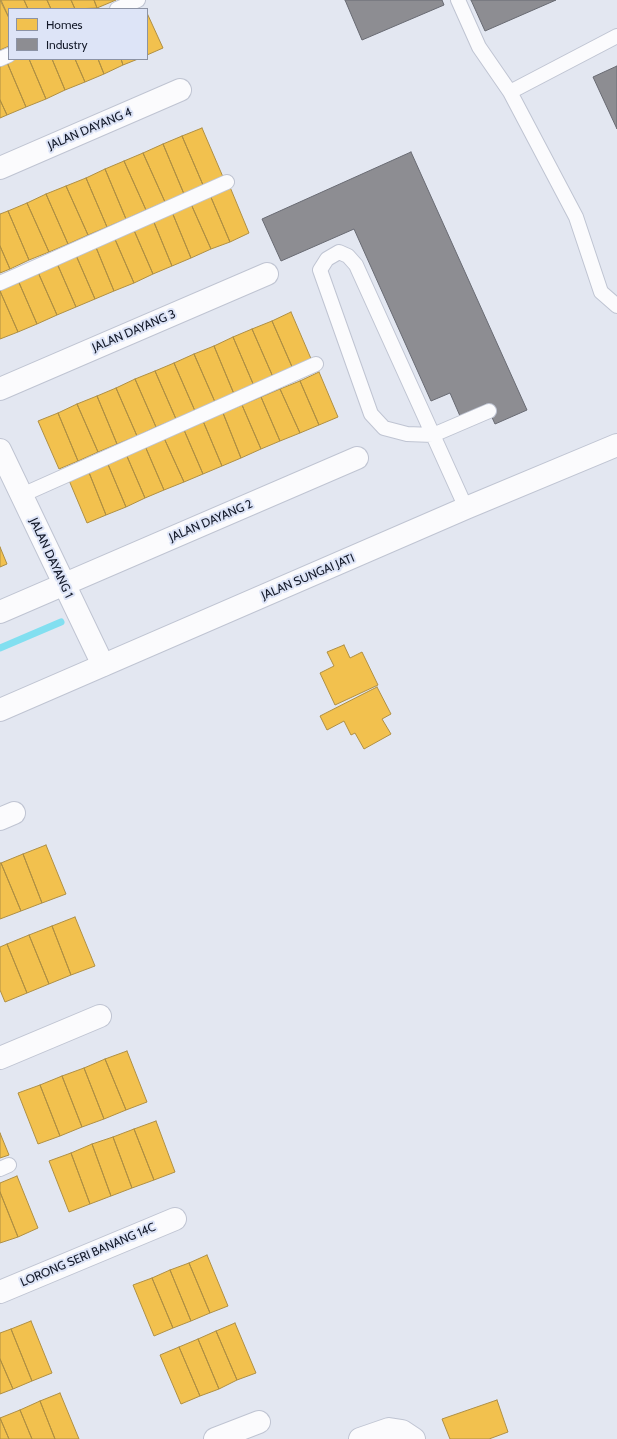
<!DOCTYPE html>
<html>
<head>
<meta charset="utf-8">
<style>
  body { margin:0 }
  #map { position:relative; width:617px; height:1439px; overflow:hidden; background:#e3e7f1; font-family:Cabin,sans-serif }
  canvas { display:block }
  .legend { position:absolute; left:8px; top:8px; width:140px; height:52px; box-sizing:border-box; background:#dde4f7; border:1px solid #8c93a5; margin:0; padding:5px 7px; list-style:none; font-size:12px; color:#131929 }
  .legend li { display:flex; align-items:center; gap:8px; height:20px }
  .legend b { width:20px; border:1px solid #8c93a5 }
</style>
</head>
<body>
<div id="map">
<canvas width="617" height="1439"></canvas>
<ul class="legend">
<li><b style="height:11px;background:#f2c14e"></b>Homes</li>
<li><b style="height:11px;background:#8d8d92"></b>Industry</li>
</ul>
</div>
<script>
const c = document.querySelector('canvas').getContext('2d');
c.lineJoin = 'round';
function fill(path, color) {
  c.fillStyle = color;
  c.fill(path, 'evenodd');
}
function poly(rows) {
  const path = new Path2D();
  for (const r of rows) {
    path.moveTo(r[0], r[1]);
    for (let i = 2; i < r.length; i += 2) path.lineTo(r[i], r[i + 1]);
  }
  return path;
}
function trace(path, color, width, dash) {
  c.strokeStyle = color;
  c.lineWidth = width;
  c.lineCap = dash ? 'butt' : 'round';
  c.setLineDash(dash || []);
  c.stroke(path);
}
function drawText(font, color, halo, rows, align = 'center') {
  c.font = font + ' Cabin,sans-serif';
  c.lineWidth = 4;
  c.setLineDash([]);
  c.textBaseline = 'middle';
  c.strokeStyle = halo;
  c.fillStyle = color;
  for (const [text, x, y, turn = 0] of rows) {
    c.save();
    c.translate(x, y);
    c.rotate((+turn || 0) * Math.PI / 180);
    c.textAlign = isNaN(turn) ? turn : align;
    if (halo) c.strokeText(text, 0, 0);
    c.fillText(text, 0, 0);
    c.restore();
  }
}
const homes = poly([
  [0,0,9,18,9,46,0,50,0,0],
  [1,0,24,0,28,9,9,9,9,18,1,0],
  [24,0,47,0,51,9,28,9,24,0],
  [47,0,71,0,75,9,51,9,47,0],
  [71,0,94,0,97,8,75,9,71,0],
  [94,0,116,0,97,8,94,0],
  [147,13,163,48,147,55,147,13],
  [10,59,29,59,46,99,26,107,6,60,10,59],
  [29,59,52,59,65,90,46,99,29,59],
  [52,59,75,59,85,82,65,90,52,59],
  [75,59,98,59,104,74,85,82,75,59],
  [98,59,121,59,123,65,104,74,98,59],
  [121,59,138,59,123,65,121,59],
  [6,60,26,107,7,115,0,100,0,63,6,60],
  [0,100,7,115,0,118,0,100],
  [202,128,223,177,203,185,182,136,202,128],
  [182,136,203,185,184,194,163,144,182,136],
  [163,144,184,194,165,202,143,153,163,144],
  [143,153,165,202,146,210,124,161,143,153],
  [124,161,146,210,126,219,105,169,124,161],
  [105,169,126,219,107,227,86,178,105,169],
  [86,178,107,227,88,235,66,186,86,178],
  [66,186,88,235,68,244,46,194,66,186],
  [230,187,249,233,230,242,210,195,230,187],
  [46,194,68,244,49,252,27,203,46,194],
  [210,195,230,242,211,249,191,204,210,195],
  [27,203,49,252,29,260,8,211,27,203],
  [191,204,211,249,191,258,172,212,191,204],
  [8,211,29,260,10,269,0,246,0,214,8,211],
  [172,212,191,258,172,266,153,220,172,212],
  [153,220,172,266,153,274,133,228,153,220],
  [133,228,153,274,134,283,114,237,133,228],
  [114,237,134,283,114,291,95,245,114,237],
  [95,245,114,291,95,299,75,253,95,245],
  [0,246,10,269,0,273,0,246],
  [75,253,95,299,76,307,56,261,75,253],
  [56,261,76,307,57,315,37,270,56,261],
  [37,270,57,315,37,324,17,278,37,270],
  [17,278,37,324,18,332,0,291,0,285,17,278],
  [0,291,18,332,0,339,0,291],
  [291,312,312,361,293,369,272,321,291,312],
  [272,321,293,369,273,377,252,329,272,321],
  [252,329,273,377,254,386,233,337,252,329],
  [233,337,254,386,234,394,214,346,233,337],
  [214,346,234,394,215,402,194,354,214,346],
  [194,354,215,402,195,411,174,363,194,354],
  [174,363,195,411,176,419,155,371,174,363],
  [155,371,176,419,156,427,135,379,155,371],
  [319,372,338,417,319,425,300,381,319,372],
  [135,379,156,427,137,436,116,388,135,379],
  [300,381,319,425,300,433,280,389,300,381],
  [116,388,137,436,117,444,97,396,116,388],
  [280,389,300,433,280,441,261,397,280,389],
  [97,396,117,444,98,452,77,404,97,396],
  [261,397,280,441,261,449,242,405,261,397],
  [77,404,98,452,78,461,58,413,77,404],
  [242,405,261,449,241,458,223,413,242,405],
  [58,413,78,461,59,469,38,421,58,413],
  [223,413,241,458,222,466,203,421,223,413],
  [203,421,222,466,203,474,184,430,203,421],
  [184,430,203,474,184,482,164,438,184,430],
  [164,438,184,482,164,490,145,446,164,438],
  [145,446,164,490,145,498,126,454,145,446],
  [126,454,145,498,126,507,107,462,126,454],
  [107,462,126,507,106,515,88,470,107,462],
  [88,470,106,515,87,523,68,478,88,470],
  [0,547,7,564,0,567,0,547],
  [344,645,350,658,362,652,378,685,335,705,320,673,334,666,327,652,344,645],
  [377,687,391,714,382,719,391,734,364,749,355,733,351,735,344,721,327,730,320,716,377,687],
  [46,845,66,894,42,903,23,854,46,845],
  [23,854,42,903,21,911,1,863,23,854],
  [0,863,1,863,21,911,0,919,0,863],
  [75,917,95,966,71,975,52,926,75,917],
  [52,926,71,975,49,984,29,935,52,926],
  [29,935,49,984,27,993,7,944,29,935],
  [7,944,27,993,5,1002,0,990,0,947,7,944],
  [127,1051,147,1102,126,1110,105,1059,127,1051],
  [105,1059,126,1110,104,1119,84,1068,105,1059],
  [84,1068,104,1119,82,1127,62,1076,84,1068],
  [62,1076,82,1127,60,1136,40,1085,62,1076],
  [40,1085,60,1136,38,1144,18,1093,40,1085],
  [156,1121,175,1172,154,1180,134,1129,156,1121],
  [134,1129,154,1180,132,1188,113,1137,134,1129],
  [0,1133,9,1155,0,1158,0,1133],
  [113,1137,132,1188,111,1196,92,1144,113,1137],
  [92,1144,111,1196,90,1204,71,1153,92,1144],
  [71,1153,90,1204,69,1212,49,1161,71,1153],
  [17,1176,38,1228,18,1237,0,1192,0,1183,17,1176],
  [0,1192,18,1237,0,1243,0,1192],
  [207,1255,228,1306,210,1313,189,1263,207,1255],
  [189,1263,210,1313,191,1321,170,1270,189,1263],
  [170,1270,191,1321,173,1328,152,1278,170,1270],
  [152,1278,173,1328,154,1336,133,1285,152,1278],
  [31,1321,52,1373,32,1381,11,1329,31,1321],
  [235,1323,256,1373,237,1380,216,1331,235,1323],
  [11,1329,32,1381,13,1389,0,1359,0,1333,11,1329],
  [216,1331,237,1380,219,1389,198,1339,216,1331],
  [198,1339,219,1389,200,1396,179,1347,198,1339],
  [179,1347,200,1396,181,1404,160,1355,179,1347],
  [0,1359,13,1389,0,1394,0,1359],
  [60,1393,79,1439,55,1439,40,1401,60,1393],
  [497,1400,508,1432,489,1439,450,1439,442,1419,497,1400],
  [40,1401,55,1439,32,1439,20,1410,40,1401],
  [20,1410,32,1439,9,1439,0,1418,20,1410],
  [0,1418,9,1439,0,1439,0,1418]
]);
fill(homes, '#f2c14e');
trace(homes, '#af8f43', 1);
const industry = poly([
  [345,0,442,0,444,5,362,40,345,0],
  [471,0,556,0,485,31,471,0],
  [617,66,617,129,593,77,617,66],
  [411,152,527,410,495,424,486,404,460,416,450,393,431,401,354,229,281,261,262,219,411,152]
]);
fill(industry, '#8d8d92');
trace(industry, '#686a72', 1);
trace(poly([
  [0,648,61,622]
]), '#82dff0', 7);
const service = poly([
  [458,0,479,47,510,92,576,217,601,292,617,306],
  [117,9,138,0],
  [0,59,9,55],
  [510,92,617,36],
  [0,283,227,182],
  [22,495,316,364],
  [466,508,433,435,356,265,348,256,339,252,327,259,320,270,371,414,384,428,407,434,433,435,489,411],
  [0,1169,9,1165]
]);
const minor = poly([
  [0,168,180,90],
  [0,389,267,274],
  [0,450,103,665],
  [0,612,357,458],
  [0,819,14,813],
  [0,1058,100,1016],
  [0,1292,175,1219],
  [215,1439,259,1422],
  [360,1439,389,1429,402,1431,414,1439]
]);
const secondary = poly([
  [0,710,466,508,617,445]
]);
trace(service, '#bfc4d2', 16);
trace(minor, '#bfc4d2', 24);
trace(secondary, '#bfc4d2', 24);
trace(service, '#fbfbfd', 14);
trace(minor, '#fbfbfd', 22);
trace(secondary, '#fbfbfd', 22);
drawText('12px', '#131929', '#dde4f7', [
  ["JALAN DAYANG 4",90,129,-23],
  ["JALAN DAYANG 3",134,331,-23],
  ["JALAN DAYANG 2",211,521,-23],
  ["JALAN DAYANG 1",51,558,65],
  ["JALAN SUNGAI JATI",308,577,-23],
  ["LORONG SERI BANANG 14C",88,1255,-23]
]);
</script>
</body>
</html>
